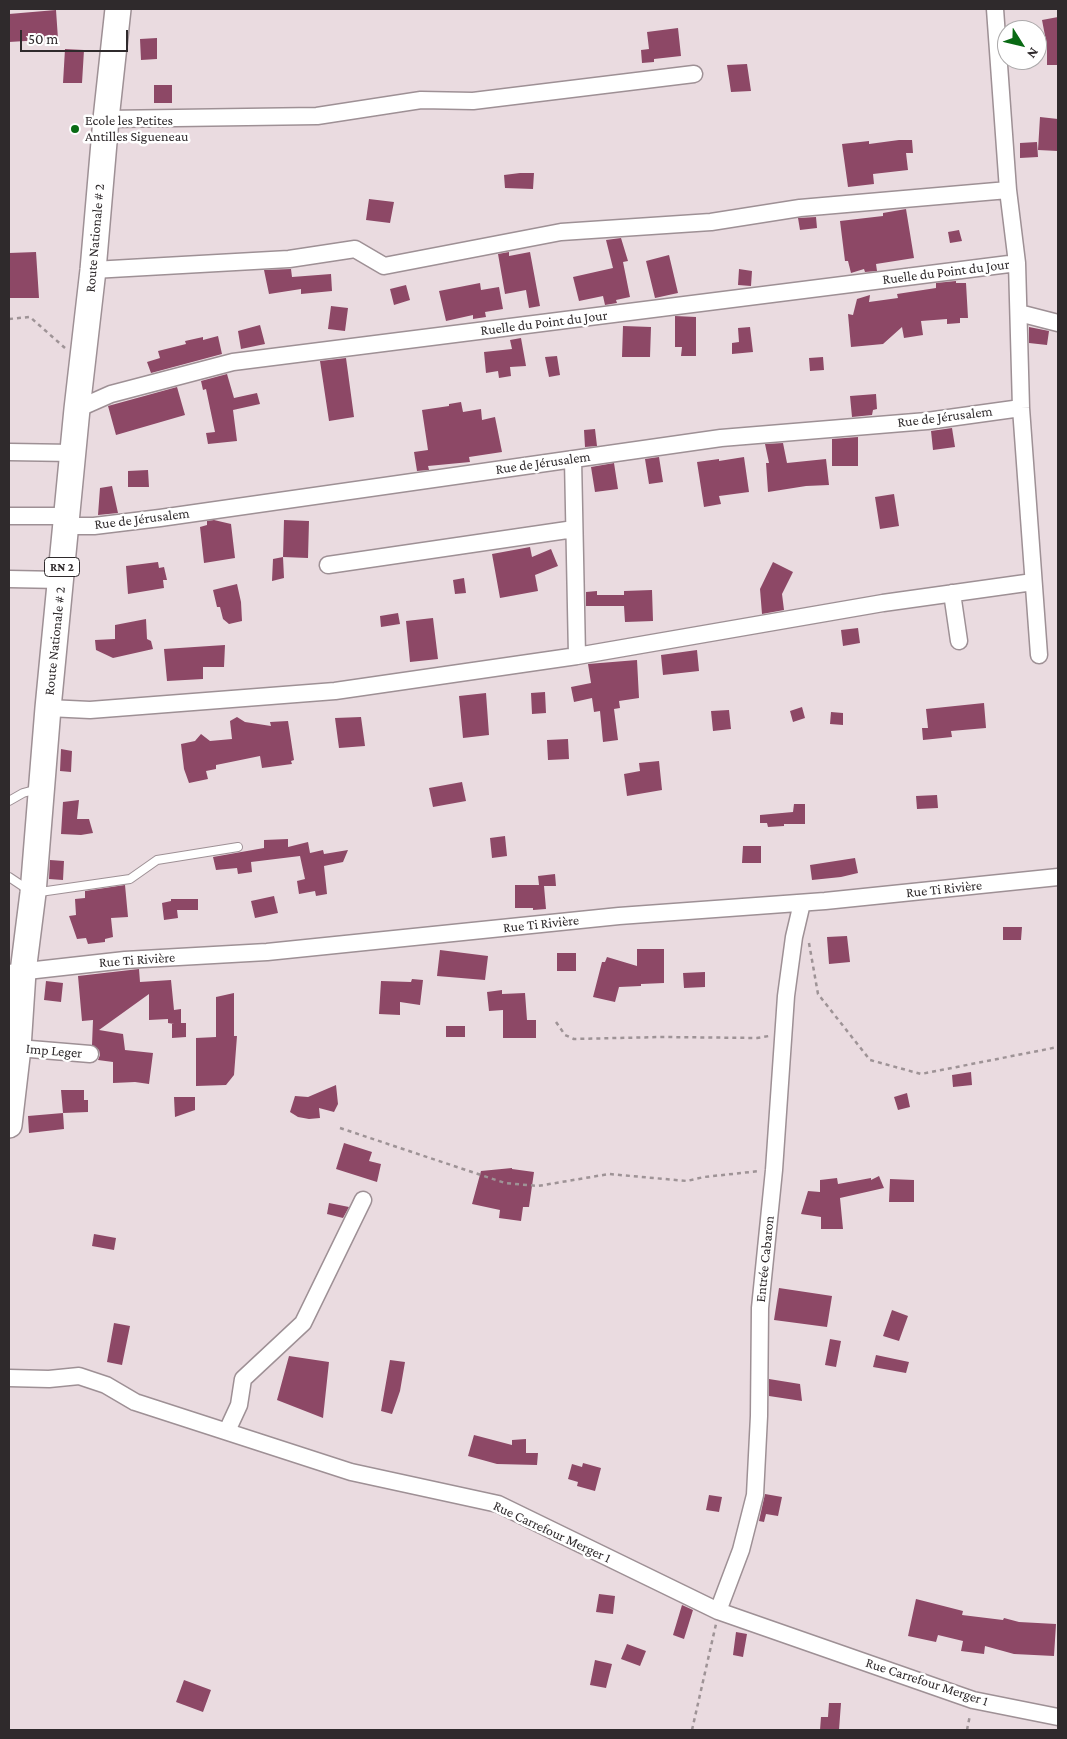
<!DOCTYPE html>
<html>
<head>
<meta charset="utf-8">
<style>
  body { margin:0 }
  #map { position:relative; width:1067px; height:1739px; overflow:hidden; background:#eadbe0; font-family:"Crimson Pro",serif }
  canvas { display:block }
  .frame { position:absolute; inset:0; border:10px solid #2f2a2c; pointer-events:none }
  .north { position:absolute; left:997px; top:20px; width:50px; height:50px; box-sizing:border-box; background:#fff; border:1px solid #acaaab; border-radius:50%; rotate:126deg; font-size:14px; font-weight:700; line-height:20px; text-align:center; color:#2f2a2c }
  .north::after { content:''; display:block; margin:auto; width:18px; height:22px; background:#096a14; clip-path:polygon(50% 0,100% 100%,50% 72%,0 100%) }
  .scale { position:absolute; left:20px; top:30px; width:108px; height:22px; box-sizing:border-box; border:2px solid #2f2a2c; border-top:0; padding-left:6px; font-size:15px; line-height:18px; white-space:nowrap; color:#2f2a2c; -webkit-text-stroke:4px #fff; paint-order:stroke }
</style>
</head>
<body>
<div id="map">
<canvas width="1067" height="1739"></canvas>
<div class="frame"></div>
<div class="north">N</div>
<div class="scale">50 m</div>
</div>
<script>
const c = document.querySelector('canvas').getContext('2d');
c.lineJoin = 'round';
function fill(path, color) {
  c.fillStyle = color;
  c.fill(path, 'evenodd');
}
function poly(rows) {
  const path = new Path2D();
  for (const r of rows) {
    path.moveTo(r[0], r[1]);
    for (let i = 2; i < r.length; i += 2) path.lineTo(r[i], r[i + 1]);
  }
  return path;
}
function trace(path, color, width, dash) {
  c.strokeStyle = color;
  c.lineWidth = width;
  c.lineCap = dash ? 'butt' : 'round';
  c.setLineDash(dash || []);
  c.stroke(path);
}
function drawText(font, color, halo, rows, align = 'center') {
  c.font = font + ' "Crimson Pro",serif';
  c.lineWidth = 5;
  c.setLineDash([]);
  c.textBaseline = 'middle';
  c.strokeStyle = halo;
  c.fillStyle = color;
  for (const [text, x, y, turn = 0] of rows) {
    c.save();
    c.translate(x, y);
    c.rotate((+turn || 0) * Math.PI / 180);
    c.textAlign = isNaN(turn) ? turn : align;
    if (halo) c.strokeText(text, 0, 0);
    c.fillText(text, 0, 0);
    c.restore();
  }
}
fill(poly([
  [56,10,58,39,9,42,9,14],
  [1058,17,1058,65,1047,65,1047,46,1042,20],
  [678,28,681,56,654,59,654,62,642,63,641,50,649,49,647,32],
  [157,38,157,59,141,60,140,39],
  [65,49,84,50,82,83,63,83],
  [747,64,751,91,731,92,727,65],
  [154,85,172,85,172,103,154,103],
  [1040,117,1058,119,1058,151,1038,150],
  [899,140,912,140,913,153,906,153,908,170,873,174,874,184,848,187,842,144,869,141,869,144],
  [1037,142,1038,157,1020,158,1020,143],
  [520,173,534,173,533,189,505,188,504,175],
  [369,199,394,202,390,223,366,220],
  [906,209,914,258,876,264,877,271,865,272,864,269,851,273,848,261,845,261,840,221,883,216,883,213],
  [816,217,817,228,800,230,798,218],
  [959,230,962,241,950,243,948,232],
  [621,238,628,261,623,262,630,297,616,300,617,303,605,305,603,296,579,301,573,277,613,268,606,240],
  [36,252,39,298,9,298,9,253],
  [509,252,509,256,530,252,540,306,529,308,526,290,505,294,498,254],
  [669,255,678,293,655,298,646,261],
  [291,269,292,277,331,274,332,291,301,294,301,289,269,294,264,270],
  [739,269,752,271,751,286,738,285],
  [956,281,956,283,966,283,968,318,960,318,960,323,947,324,947,319,921,321,923,335,904,338,902,327,883,344,851,347,848,314,853,315,857,299,870,295,869,302,898,298,897,294,936,288,936,283],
  [480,283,481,290,499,287,503,309,485,312,486,317,473,319,473,315,446,321,439,291],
  [406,285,410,300,394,305,390,289],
  [331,306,348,308,345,331,328,329],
  [675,316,696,317,696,356,681,356,682,347,675,347],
  [260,325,265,344,241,349,238,331],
  [623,326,651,327,650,357,622,357],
  [750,327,753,352,732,354,732,343,739,342,738,328],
  [1029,327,1049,331,1047,345,1029,343],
  [218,336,222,354,151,373,147,362,160,358,158,351,186,344,185,341,203,337,203,340],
  [521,338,526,366,510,367,511,376,499,378,498,371,486,373,484,352,512,349,510,340],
  [557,356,560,375,549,377,545,357],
  [823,357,824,370,810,371,809,358],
  [346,358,354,417,329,421,320,361],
  [227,374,234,398,257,393,260,404,233,410,237,441,208,444,206,433,215,432,206,389,203,390,201,381],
  [177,387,185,415,116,435,108,406],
  [876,394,877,409,873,410,872,415,852,417,850,396],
  [461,402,463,412,481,409,482,420,495,417,502,452,469,457,470,462,428,466,429,470,417,471,414,452,428,450,422,410,449,406,449,404],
  [952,428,955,447,933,450,931,431],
  [595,429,597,446,585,447,584,430],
  [858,437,858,466,832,466,832,439],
  [783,443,787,463,826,459,829,485,806,486,768,492,766,463,769,463,765,444],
  [659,457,663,482,649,484,645,459],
  [744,457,749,492,719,496,721,504,704,507,697,462,719,459,719,461],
  [614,463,618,489,595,492,591,467],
  [148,470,149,487,128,487,128,471],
  [112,486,118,513,98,515,100,488],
  [894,494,899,526,880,529,875,497],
  [214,520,231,524,235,558,204,563,200,527,207,525,207,521],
  [284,520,309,521,308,558,283,557],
  [530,547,532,557,551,549,558,566,535,575,538,591,500,598,492,554],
  [283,557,284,578,272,581,273,559],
  [158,562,159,568,164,567,167,580,163,580,164,588,128,594,126,566],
  [773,562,793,572,782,594,784,610,762,614,760,589],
  [464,578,466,593,455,594,453,580],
  [237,584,241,602,242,621,229,624,223,619,220,607,217,607,213,590],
  [652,590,653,621,625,622,624,606,586,606,586,592,597,591,597,595,624,595,624,591],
  [398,613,400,624,381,627,380,616],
  [433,618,438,659,410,662,406,621],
  [146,619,147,639,151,641,153,649,113,658,96,650,95,640,115,639,115,625],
  [858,628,860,643,843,646,841,630],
  [225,645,224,667,203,667,203,679,167,681,164,649],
  [697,650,699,671,663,675,661,655],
  [637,660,639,698,619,701,620,708,614,709,618,740,603,742,600,711,594,712,592,698,574,702,571,687,591,683,588,664],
  [545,692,546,713,532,714,531,693],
  [486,693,489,735,463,738,459,696],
  [984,703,986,728,951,731,952,737,923,740,922,728,928,728,926,709],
  [802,707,805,718,793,722,790,711],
  [729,710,731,729,713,731,711,711],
  [831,712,843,713,843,725,830,724],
  [237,717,245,722,271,726,270,722,288,721,294,760,291,761,292,764,262,768,260,756,216,765,216,769,206,771,208,779,189,783,184,769,181,744,195,741,201,734,210,741,232,739,230,721],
  [361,717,365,746,339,748,335,718],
  [568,739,569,759,548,760,547,740],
  [61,749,72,751,71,772,60,771],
  [659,761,662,790,627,796,624,774,640,771,639,763],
  [462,782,466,801,433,807,429,788],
  [937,795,938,808,917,809,916,796],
  [79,800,77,819,89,819,93,833,81,835,61,834,63,802],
  [794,804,805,804,805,824,784,824,784,826,768,827,767,823,760,823,760,815,793,812],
  [505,836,507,856,492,858,490,838],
  [288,839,288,847,308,842,310,853,323,850,324,854,348,850,343,862,324,866,327,894,316,896,315,891,299,894,297,881,305,879,300,856,251,862,252,872,238,874,237,868,216,870,213,857,264,848,264,840],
  [743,846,761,846,761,863,742,863],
  [855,858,858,873,841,877,812,880,810,865],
  [50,860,64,861,63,880,49,879],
  [555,874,556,886,544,886,546,909,533,910,533,908,515,908,515,885,539,885,538,876],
  [125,885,128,917,111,918,113,937,105,939,105,942,88,944,86,938,77,939,69,916,76,915,75,899,85,898,85,891],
  [274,896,278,913,255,918,251,901],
  [171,899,198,899,198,910,177,910,178,918,164,920,162,903,171,901],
  [1003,927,1022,927,1021,940,1003,940],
  [847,936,850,962,829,964,827,937],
  [637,949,664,949,664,983,641,984,641,986,619,987,615,1002,593,997,602,962,605,962,607,957,637,966],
  [440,950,488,956,485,980,437,976],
  [557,953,576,953,576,971,557,971],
  [139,969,140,982,171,980,174,1010,181,1009,181,1023,186,1023,186,1037,172,1038,172,1024,174,1024,168,1023,168,1019,149,1020,149,994,99,1030,123,1034,125,1050,153,1053,149,1084,135,1082,113,1083,113,1062,98,1060,100,1055,99,1050,92,1045,93,1020,82,1021,78,976],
  [705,972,705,987,684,988,683,973],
  [412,979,423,980,420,1005,400,1002,400,1015,379,1014,381,981,411,982],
  [46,981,63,983,61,1002,44,1000],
  [502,990,502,994,525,993,527,1020,536,1020,536,1038,503,1038,503,1010,489,1011,487,992],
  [234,993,234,1036,237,1036,234,1075,226,1085,196,1086,196,1038,216,1037,216,997],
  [446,1026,465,1026,465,1037,446,1037],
  [971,1072,972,1085,953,1087,952,1075],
  [336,1085,338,1104,334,1112,319,1108,320,1118,309,1119,298,1117,290,1112,295,1096,308,1097],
  [61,1090,84,1090,84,1100,88,1100,88,1112,63,1113],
  [907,1093,910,1107,898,1110,894,1097],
  [174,1097,195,1097,195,1110,175,1117],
  [63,1113,64,1129,29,1133,28,1116],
  [344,1143,372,1152,369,1161,381,1164,377,1182,336,1169],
  [512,1168,512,1169,534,1172,529,1207,523,1207,521,1221,499,1218,500,1210,472,1204,481,1171],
  [879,1176,884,1188,840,1198,843,1229,821,1229,821,1217,801,1214,808,1191,820,1192,820,1180,837,1178,838,1184,871,1178,871,1180],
  [890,1179,914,1180,914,1202,889,1202],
  [329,1203,349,1207,343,1218,327,1214],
  [94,1234,116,1238,114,1250,92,1246],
  [779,1288,832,1296,827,1327,774,1320],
  [892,1310,908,1316,899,1341,883,1336],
  [114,1323,130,1326,122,1365,107,1362],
  [830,1339,841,1341,836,1367,825,1365],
  [876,1355,909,1362,906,1373,873,1367],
  [289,1356,329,1362,323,1418,277,1400],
  [390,1360,405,1362,400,1391,392,1414,381,1411],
  [769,1379,800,1384,802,1401,769,1396],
  [474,1435,512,1445,512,1440,526,1439,526,1453,538,1453,537,1465,497,1464,468,1456],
  [583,1463,601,1468,595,1491,577,1486,578,1482,568,1479,572,1464,582,1467],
  [765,1494,782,1497,778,1516,766,1514,764,1522,759,1521],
  [709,1495,722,1497,719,1512,706,1510],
  [599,1594,615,1596,613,1614,596,1612],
  [916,1599,963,1611,962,1615,1003,1620,1004,1618,1019,1622,1056,1624,1054,1656,1014,1654,985,1646,984,1654,961,1651,963,1641,938,1635,936,1642,908,1636],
  [682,1605,693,1610,684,1639,673,1635],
  [736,1632,747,1634,743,1657,733,1655],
  [627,1644,646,1651,640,1666,621,1659],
  [595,1660,612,1664,606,1688,590,1685],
  [184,1680,211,1690,203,1712,176,1702],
  [829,1703,841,1703,839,1730,820,1730,821,1717,828,1717]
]), '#8d4866');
const service = poly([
  [9,801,23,793,38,789],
  [9,877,33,893,130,879,157,860,238,847]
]);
const minor = poly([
  [995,9,1008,190,1017,263,1021,408,1039,655],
  [106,119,317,116,421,100,473,101,694,74],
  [93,270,289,259,355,249,384,266,561,232,711,222,800,208,1008,190],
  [1019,313,1058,323],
  [77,409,111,394,233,362,1017,263],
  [9,452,73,453],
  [573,459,577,656],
  [9,516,67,516],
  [66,526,94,526,160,518,721,438,927,421,1021,408],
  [328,565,574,529],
  [9,579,61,580],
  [952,593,959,641],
  [48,708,90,710,335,691,577,656,883,603,1033,582],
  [9,973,125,960,267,952,619,916,825,901,1058,877],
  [18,1048,90,1054],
  [9,1378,49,1379,79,1376,106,1385,135,1402,351,1472,498,1504,718,1611,973,1700,1058,1717],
  [227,1431,239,1405,243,1379,303,1323,363,1200],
  [718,1611,741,1550,755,1495,759,1416,760,1308,774,1170,786,996,794,937,802,903]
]);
const primary = poly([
  [9,1125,18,1048,23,972,33,893,48,708,77,409,93,270,106,119,118,9]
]);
trace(service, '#9e9095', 10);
trace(minor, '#9e9095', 19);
trace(primary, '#9e9095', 28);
trace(poly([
  [9,319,30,317,65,348],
  [809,943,818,994,870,1060,921,1074,1058,1047],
  [556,1022,565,1035,574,1039,661,1037,757,1038,769,1036],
  [340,1128,505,1183,538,1186,609,1174,687,1181,704,1177,760,1171],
  [692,1730,716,1624],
  [967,1730,970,1715]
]), '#9e9396', 2.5, [4, 4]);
trace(service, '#fff', 8);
trace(minor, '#fff', 16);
trace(primary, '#fff', 25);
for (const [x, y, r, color] of [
  [75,129,5,"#096a14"]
]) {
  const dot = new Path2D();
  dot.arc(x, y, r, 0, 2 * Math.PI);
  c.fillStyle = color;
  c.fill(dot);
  trace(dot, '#fff', 2);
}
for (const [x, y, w] of [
  [62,567,35]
]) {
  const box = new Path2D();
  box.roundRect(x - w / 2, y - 9.5, w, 19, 4);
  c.fillStyle = '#fff';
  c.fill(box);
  trace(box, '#2f2a2c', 1);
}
drawText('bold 12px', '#2f2a2c', null, [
  ["RN 2",62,567]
]);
drawText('14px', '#2f2a2c', '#fff', [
  ["Ecole les Petites",85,121],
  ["Antilles Sigueneau",85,137]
], 'left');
drawText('14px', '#2f2a2c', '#fff', [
  ["Route Nationale # 2",95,238,-85],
  ["Ruelle du Point du Jour",946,272,-7],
  ["Ruelle du Point du Jour",544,323,-7],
  ["Rue de Jérusalem",945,417,-7],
  ["Rue de Jérusalem",543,463,-8],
  ["Rue de Jérusalem",142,519,-7],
  ["Route Nationale # 2",55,641,-84],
  ["Rue Ti Rivière",944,889,-6],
  ["Rue Ti Rivière",541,924,-6],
  ["Rue Ti Rivière",137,960,-4],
  ["Imp Leger",54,1051,5],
  ["Entrée Cabaron",765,1259,-84],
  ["Rue Carrefour Merger 1",552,1532,25],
  ["Rue Carrefour Merger 1",927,1682,18]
]);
</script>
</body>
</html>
